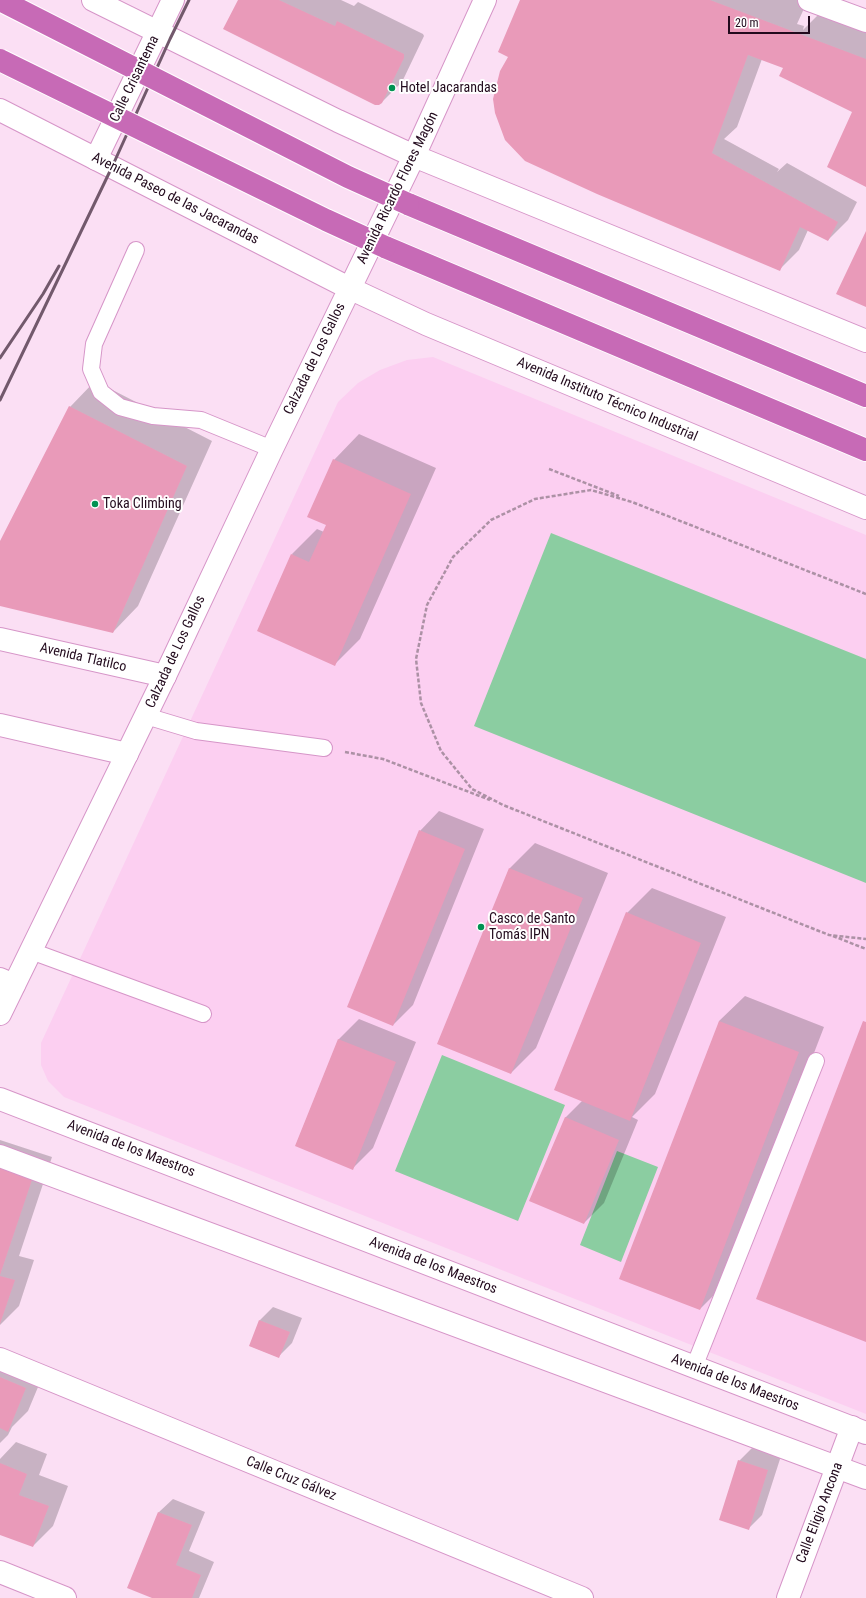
<!DOCTYPE html>
<html>
<head>
<meta charset="utf-8">
<style>
  body { margin:0 }
  #map { position:relative; width:866px; height:1598px; overflow:hidden; background:#fbdff4; font-family:"Roboto Condensed",sans-serif }
  canvas { display:block }
  .scale { position:absolute; left:728px; top:16px; width:82px; height:18px; box-sizing:border-box; border:2px solid #220a1d; border-top:0; padding-left:5px; font-size:12px; line-height:14px; white-space:nowrap; color:#220a1d; -webkit-text-stroke:3px #fff; paint-order:stroke }
</style>
</head>
<body>
<div id="map">
<canvas width="866" height="1598"></canvas>
<div class="scale">20 m</div>
</div>
<script>
const c = document.querySelector('canvas').getContext('2d');
c.lineJoin = 'round';
function fill(path, color) {
  c.fillStyle = color;
  c.fill(path, 'evenodd');
}
function poly(rows) {
  const path = new Path2D();
  for (const r of rows) {
    path.moveTo(r[0], r[1]);
    for (let i = 2; i < r.length; i += 2) path.lineTo(r[i], r[i + 1]);
  }
  return path;
}
function trace(path, color, width, dash) {
  c.strokeStyle = color;
  c.lineWidth = width;
  c.lineCap = dash ? 'butt' : 'round';
  c.setLineDash(dash || []);
  c.stroke(path);
}
function drawText(font, color, halo, rows, align = 'center') {
  c.font = font + ' "Roboto Condensed",sans-serif';
  c.lineWidth = 4;
  c.setLineDash([]);
  c.textBaseline = 'middle';
  c.strokeStyle = halo;
  c.fillStyle = color;
  for (const [text, x, y, turn = 0] of rows) {
    c.save();
    c.translate(x, y);
    c.rotate((+turn || 0) * Math.PI / 180);
    c.textAlign = isNaN(turn) ? turn : align;
    if (halo) c.strokeText(text, 0, 0);
    c.fillText(text, 0, 0);
    c.restore();
  }
}
fill(poly([
  [433,357,866,535,866,1414,64,1097,48,1081,41,1065,41,1043,338,402,358,383,380,370,407,360]
]), '#fccff1');
fill(poly([
  [551,533,866,659,866,883,474,726],
  [442,1055,565,1105,518,1221,395,1171],
  [617,1151,658,1167,621,1262,580,1245]
]), '#8bcda1');
fill(poly([
  [239,0,341,0,354,6,358,2,423,34,424,36,402,82,382,102],
  [521,0,802,0,807,2,797,24,804,26,803,30,819,14,866,31,866,186,853,112,784,67,762,59,737,127,724,139,779,169,777,172,787,163,857,202,848,220,828,240,808,230,799,250,779,270,525,160,506,140,509,57],
  [95,381,212,441,138,606,113,632,0,605,0,544,70,407],
  [359,434,436,468,360,639,335,664,292,554,317,529,324,532,327,524,334,460],
  [439,811,484,829,413,1005,393,1025,420,831],
  [535,843,608,873,536,1048,511,1073,510,868],
  [652,888,726,917,655,1094,632,1117,638,1120,604,1203,584,1223,565,1118,583,1100,627,913],
  [745,996,824,1027,725,1284,700,1309,719,1021],
  [359,1019,416,1042,373,1148,353,1168,296,1145,339,1039],
  [0,1140,52,1157,19,1256,34,1260,19,1306,0,1325],
  [273,1307,302,1318,292,1343,278,1357,250,1346,260,1320],
  [0,1349,46,1368,28,1411,12,1427,8,1435,0,1443],
  [16,1442,47,1454,39,1475,68,1486,53,1526,33,1546,0,1533,0,1459],
  [753,1447,781,1456,762,1515,748,1529,739,1461],
  [173,1499,205,1512,189,1551,214,1562,199,1598,155,1598,129,1587,159,1512]
]), '#0003');
fill(poly([
  [238,0,279,0,335,26,337,21,404,54,404,58,382,103,379,105,375,105,223,29],
  [520,0,710,0,866,59,866,187,827,167,852,112,779,76,783,68,748,55,712,153,838,222,828,241,800,227,780,271,597,194,525,161,505,140,495,113,493,99,500,71,508,57,498,52],
  [866,231,866,307,836,294],
  [69,406,187,466,113,633,0,606,0,541],
  [333,459,411,494,335,666,257,631,291,554,309,562,326,525,307,517],
  [419,830,465,849,393,1026,347,1007],
  [509,868,583,898,511,1074,437,1044],
  [626,912,701,943,630,1121,554,1090],
  [719,1021,799,1052,700,1310,619,1279],
  [863,1021,866,1022,866,1342,756,1299],
  [338,1039,396,1062,353,1170,295,1146],
  [565,1117,619,1140,584,1224,529,1201],
  [0,1166,33,1177,0,1275],
  [0,1276,15,1280,0,1324],
  [259,1320,290,1332,279,1358,249,1346],
  [0,1377,26,1388,8,1432,0,1428],
  [738,1460,768,1470,749,1530,719,1520],
  [0,1463,27,1474,19,1495,49,1506,33,1547,0,1535],
  [158,1512,192,1525,176,1565,201,1575,192,1598,152,1598,127,1588]
]), '#e99ab9');
const lane = poly([
  [136,250,94,344,91,369,101,392,120,407,153,416,201,420,272,449],
  [146,716,196,731,324,748],
  [31,951,203,1014],
  [694,1367,816,1061]
]);
const street = poly([
  [809,0,866,21],
  [96,159,173,0],
  [0,639,165,676],
  [0,725,127,754],
  [0,979,14,985],
  [0,1359,582,1598],
  [0,1572,65,1598],
  [788,1598,852,1427]
]);
const secondary = poly([
  [93,0,338,121,414,156,866,341],
  [0,110,349,288,426,324,866,508],
  [0,1014,165,676,272,449,414,156,485,0],
  [0,1099,866,1433],
  [0,1156,866,1478]
]);
const highway = poly([
  [408,204,866,396],
  [385,247,866,450]
]);
trace(lane, '#d695c8', 18);
trace(street, '#d695c8', 24);
trace(secondary, '#d695c8', 24);
trace(highway, '#fff', 24);
trace(poly([
  [549,469,619,496],
  [866,594,632,502,591,490,535,499,491,520,453,557,427,605,416,659,421,703,441,751,472,789,503,805,829,935,866,939],
  [345,752,383,759,490,800],
  [833,936,866,949]
]), '#ac91a5', 2.5, [4, 2]);
trace(lane, '#fff', 16);
trace(street, '#fff', 22);
trace(secondary, '#fff', 22);
trace(highway, '#c76ab6', 22);
trace(poly([
  [0,358,43,294,59,266],
  [0,400,112,167,170,39,189,0]
]), '#72596c', 3);
const highwayBridge = poly([
  [0,0,348,177,408,204],
  [0,60,326,220,385,247]
]);
trace(highwayBridge, '#fff', 24, []);
trace(highwayBridge, '#c76ab6', 22);
for (const [x, y, r, color] of [
  [392,88,4,"#009252"],
  [95,504,4,"#009252"],
  [481,927,4,"#009252"]
]) {
  const dot = new Path2D();
  dot.arc(x, y, r, 0, 2 * Math.PI);
  c.fillStyle = color;
  c.fill(dot);
  trace(dot, '#fff', 1.5);
}
drawText('14px', '#220a1d', '#fff', [
  ["Calle Crisantema",135,79,-64],
  ["Avenida Ricardo Flores Magón",398,188,-64],
  ["Avenida Paseo de las Jacarandas",175,199,27],
  ["Calzada de Los Gallos",315,359,-64],
  ["Avenida Instituto Técnico Industrial",607,400,23],
  ["Calzada de Los Gallos",176,652,-65],
  ["Avenida Tlatilco",83,658,13],
  ["Avenida de los Maestros",131,1149,21],
  ["Avenida de los Maestros",433,1266,21],
  ["Avenida de los Maestros",735,1383,21],
  ["Calle Cruz Gálvez",291,1479,22],
  ["Calle Eligio Ancona",820,1513,-69]
]);
drawText('14px', '#220a1d', '#fff', [
  ["Hotel Jacarandas",400,88],
  ["Toka Climbing",103,504],
  ["Casco de Santo",489,919],
  ["Tomás IPN",489,935]
], 'left');
</script>
</body>
</html>
